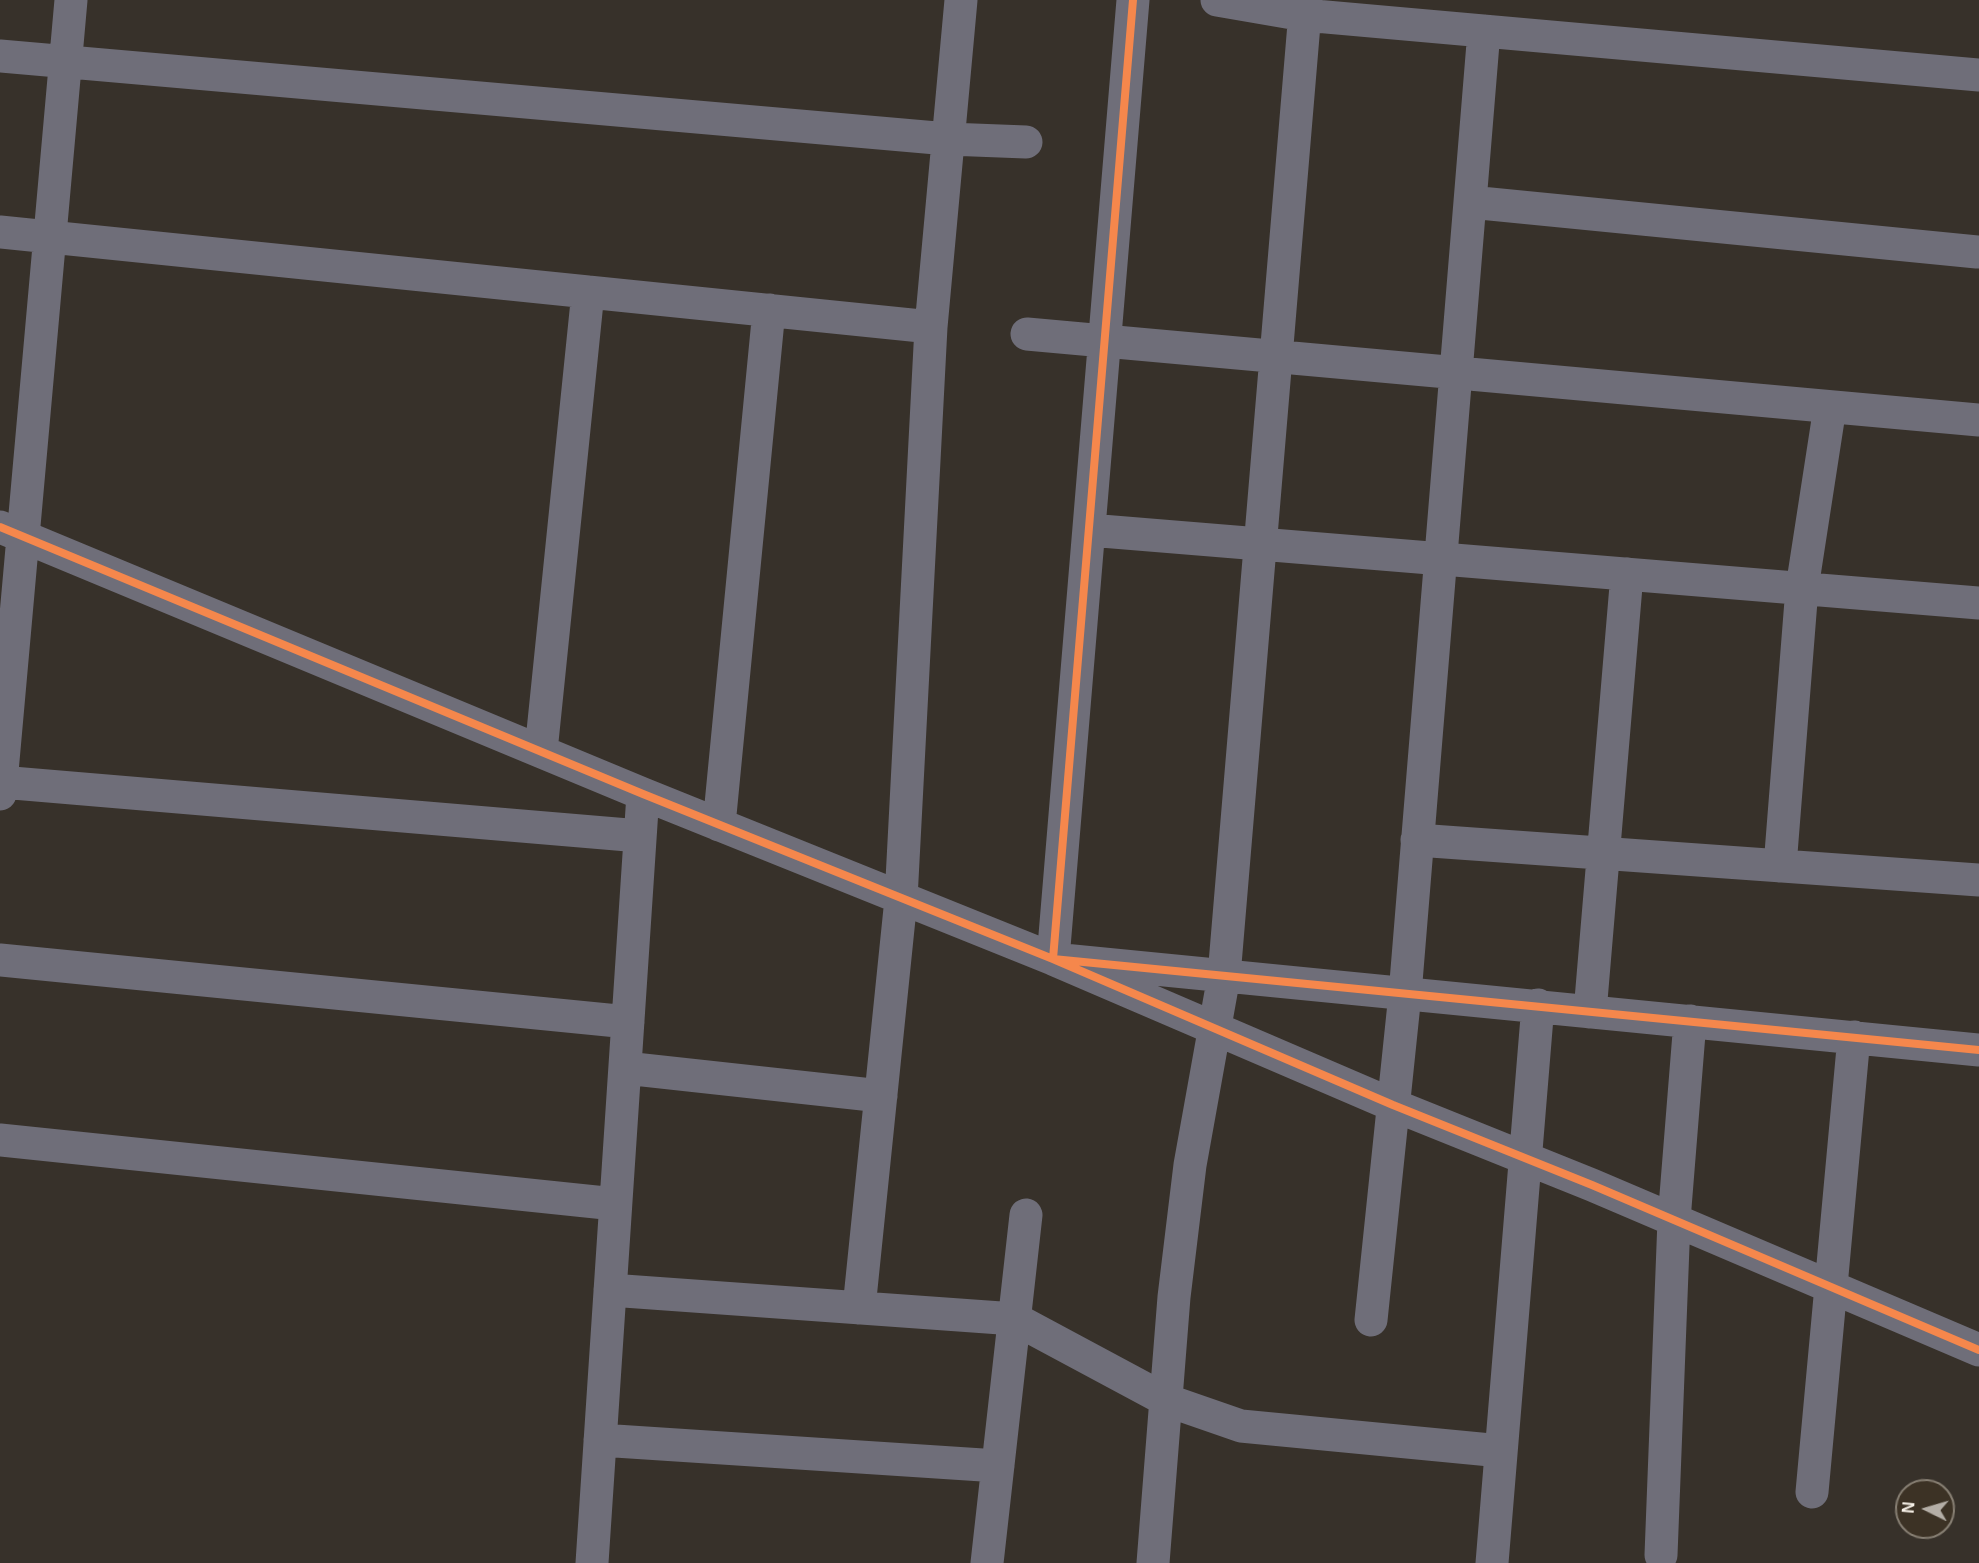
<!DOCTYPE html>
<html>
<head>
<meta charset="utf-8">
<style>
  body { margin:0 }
  #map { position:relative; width:1979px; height:1563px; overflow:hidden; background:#37312a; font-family:Arial,sans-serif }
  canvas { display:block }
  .north { position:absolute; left:1895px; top:1479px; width:60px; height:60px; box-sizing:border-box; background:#3c3225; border:2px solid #877f73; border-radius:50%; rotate:275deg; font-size:16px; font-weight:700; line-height:24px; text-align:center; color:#f8f2e9 }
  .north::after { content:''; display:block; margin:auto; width:21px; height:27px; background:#b4aea6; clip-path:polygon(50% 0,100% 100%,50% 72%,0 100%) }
</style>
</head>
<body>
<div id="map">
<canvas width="1979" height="1563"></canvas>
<div class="north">N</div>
</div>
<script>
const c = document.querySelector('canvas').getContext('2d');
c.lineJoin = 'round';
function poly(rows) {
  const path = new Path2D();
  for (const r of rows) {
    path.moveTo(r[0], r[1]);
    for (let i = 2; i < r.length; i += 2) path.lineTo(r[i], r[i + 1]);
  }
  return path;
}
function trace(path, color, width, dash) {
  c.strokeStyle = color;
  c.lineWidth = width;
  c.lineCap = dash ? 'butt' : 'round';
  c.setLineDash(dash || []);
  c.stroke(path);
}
trace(poly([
  [1133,0,1053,959,1979,1050],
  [1217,0,1304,15,1979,75],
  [0,56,948,139,1026,142],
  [1470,202,1977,252],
  [0,232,931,327],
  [1027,334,1979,420],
  [0,527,643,794,1053,959,1393,1105,1592,1185,1979,1350],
  [1089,530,1979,603],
  [541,751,588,292],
  [0,782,640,836],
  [0,794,71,0],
  [719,825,769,310],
  [1417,840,1979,880],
  [1780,866,1802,588,1830,407],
  [0,960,628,1022],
  [1590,1012,1627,574],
  [625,1068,881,1096],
  [0,1140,615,1204],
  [610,1290,1015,1319,1166,1400,1241,1426,1501,1451],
  [859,1308,901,899,931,327,961,0],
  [1371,1320,1405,994,1484,31],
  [600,1440,998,1466],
  [1812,1492,1854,1037],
  [1661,1555,1674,1220,1690,1021],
  [592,1563,643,794],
  [987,1563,1026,1215],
  [1153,1563,1174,1297,1190,1165,1224,976,1306,0],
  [1492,1563,1538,1005]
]), '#6f6e79', 33);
trace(poly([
  [1133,0,1053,959,1979,1050],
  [0,527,643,794,1053,959,1393,1105,1592,1185,1979,1350]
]), '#f5874c', 8);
</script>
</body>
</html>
